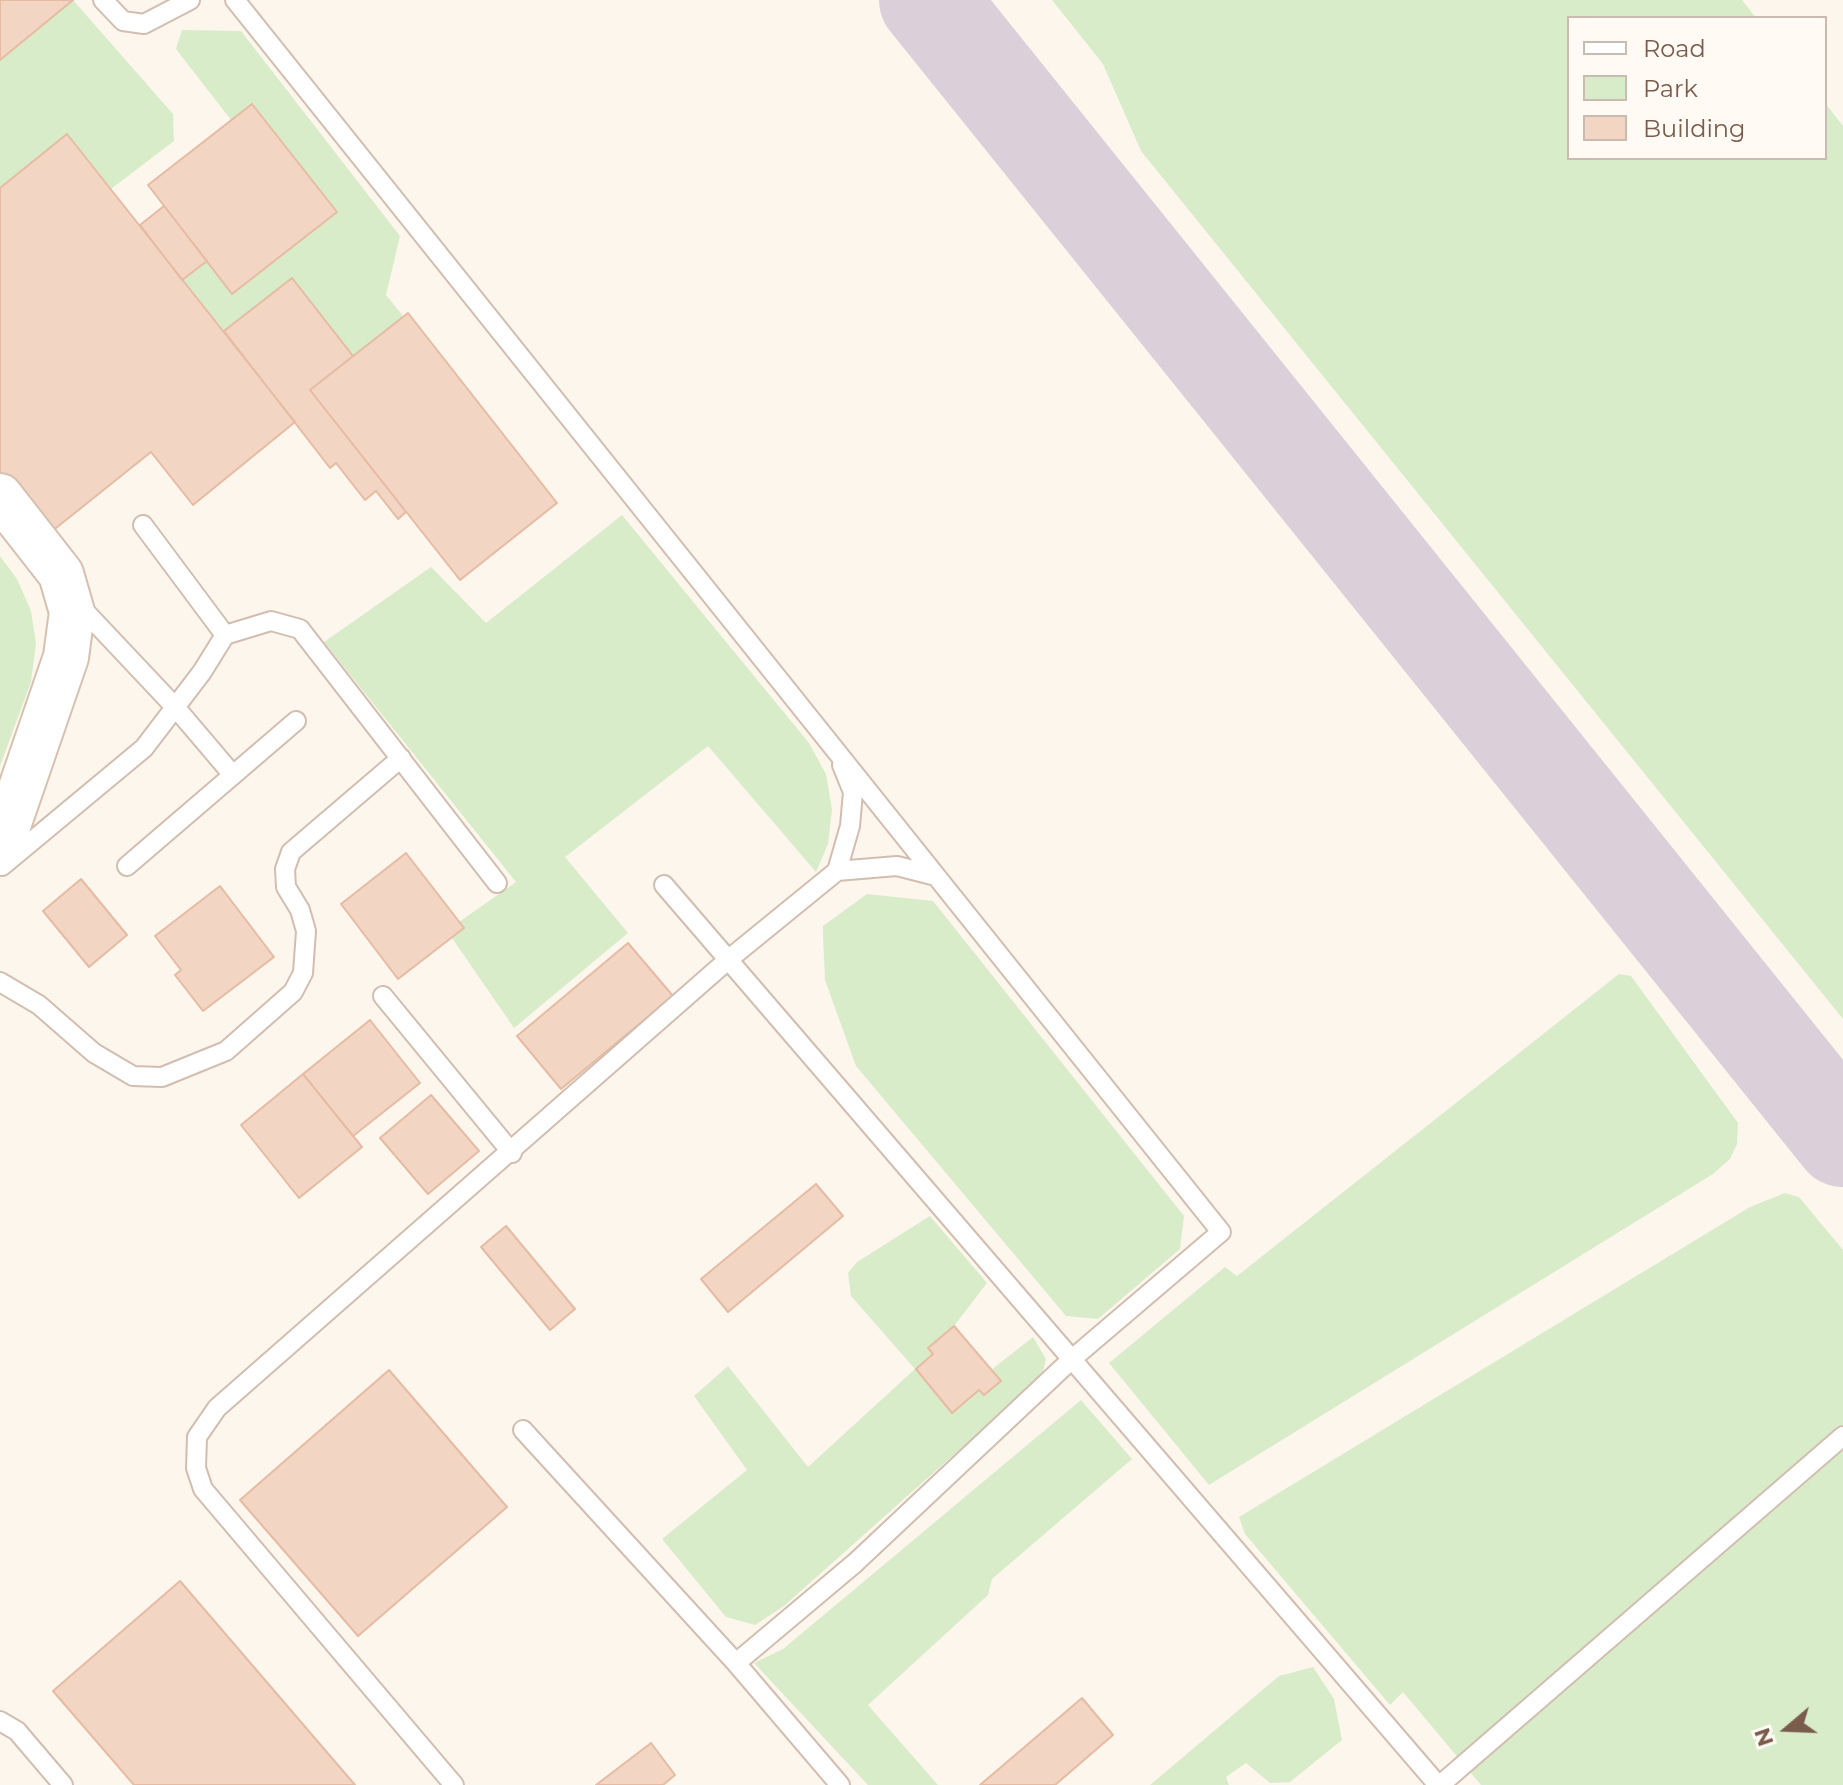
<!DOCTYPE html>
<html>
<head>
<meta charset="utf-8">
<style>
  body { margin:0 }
  #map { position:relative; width:1843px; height:1785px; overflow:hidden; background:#fdf6ec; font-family:Montserrat,sans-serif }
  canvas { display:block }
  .legend { position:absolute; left:1567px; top:16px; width:260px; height:144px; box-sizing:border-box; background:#fffaf3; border:2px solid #cabbb1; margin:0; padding:10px 14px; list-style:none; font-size:24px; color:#7a5c4d }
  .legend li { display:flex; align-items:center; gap:16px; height:40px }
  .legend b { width:40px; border:2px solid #cabbb1 }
  .north { position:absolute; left:1747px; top:1689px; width:80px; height:80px; -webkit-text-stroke:6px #fffaf3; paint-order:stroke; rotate:251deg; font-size:22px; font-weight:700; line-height:32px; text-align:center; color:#7a5c4d }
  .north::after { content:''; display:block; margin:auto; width:28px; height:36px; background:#7a5c4d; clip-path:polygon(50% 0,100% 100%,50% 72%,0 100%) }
</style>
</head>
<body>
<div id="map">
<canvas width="1843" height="1785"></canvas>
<ul class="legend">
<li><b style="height:10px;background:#fff"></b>Road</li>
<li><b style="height:22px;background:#d8ecc9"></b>Park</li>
<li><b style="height:22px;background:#f3d5c3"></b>Building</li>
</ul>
<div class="north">N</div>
</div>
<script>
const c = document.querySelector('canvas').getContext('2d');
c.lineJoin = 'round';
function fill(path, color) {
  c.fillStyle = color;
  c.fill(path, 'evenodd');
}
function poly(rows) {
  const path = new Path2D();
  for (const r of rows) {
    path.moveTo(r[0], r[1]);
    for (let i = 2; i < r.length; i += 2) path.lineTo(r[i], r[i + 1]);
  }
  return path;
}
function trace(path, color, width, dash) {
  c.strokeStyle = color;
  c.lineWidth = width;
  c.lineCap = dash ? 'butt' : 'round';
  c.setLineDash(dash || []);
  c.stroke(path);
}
fill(poly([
  [73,0,173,114,174,141,111,189,0,188,0,60],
  [1052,0,1742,0,1756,18,1569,18,1569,158,1825,158,1825,103,1843,126,1843,1019,1141,151,1103,64],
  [182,30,241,31,400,236,386,295,404,317,353,356,292,278,224,331,182,280,207,261,233,294,336,212,253,104,231,120,176,49],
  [622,515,809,743,826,774,832,809,828,844,816,872,708,746,565,857,628,933,514,1028,452,938,464,929,459,922,516,882,324,642,431,567,486,623],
  [0,556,17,579,31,611,36,643,31,682,0,766],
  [867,894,933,901,1184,1216,1180,1249,1098,1319,1066,1316,856,1066,825,980,823,936,823,926],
  [1619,974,1631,976,1738,1123,1737,1144,1730,1159,1713,1174,1209,1485,1109,1363,1225,1267,1237,1276],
  [1785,1193,1799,1197,1843,1250,1843,1785,1481,1785,1403,1692,1390,1705,1245,1534,1239,1517,1750,1207],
  [930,1216,987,1283,954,1326,929,1348,933,1354,916,1370,952,1412,979,1390,984,1395,1001,1382,991,1370,1033,1337,1046,1359,1042,1376,784,1606,755,1625,726,1617,662,1539,747,1470,694,1396,728,1366,808,1467,915,1369,851,1296,848,1273,857,1262],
  [1081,1400,1132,1459,992,1579,988,1595,868,1705,938,1785,868,1785,754,1663,783,1649],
  [1313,1667,1334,1699,1342,1740,1290,1782,1270,1783,1246,1763,1226,1777,1229,1785,1150,1785,1279,1676]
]), '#d8ecc9');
trace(poly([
  [928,0,1843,1138]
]), '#dbcfda', 98);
const building = poly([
  [0,0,73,0,0,60,0,0],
  [252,104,337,212,232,294,148,185,252,104],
  [67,134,295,422,193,505,151,452,41,540,0,489,0,188,67,134],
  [164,206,207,261,182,280,140,225,164,206],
  [292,278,353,356,310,390,406,512,398,519,376,491,365,500,336,463,330,468,224,331,292,278],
  [408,313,557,503,460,580,310,390,408,313],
  [406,853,464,928,398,979,341,904,406,853],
  [81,879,127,935,89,967,43,911,81,879],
  [220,886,274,957,203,1011,175,975,181,970,155,936,220,886],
  [628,943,673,996,561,1089,517,1036,628,943],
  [370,1020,420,1083,353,1136,303,1074,370,1020],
  [303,1074,362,1147,299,1198,241,1125,303,1074],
  [431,1095,479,1151,428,1194,380,1138,431,1095],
  [816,1184,843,1216,728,1312,701,1279,816,1184],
  [506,1226,575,1309,550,1330,481,1247,506,1226],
  [954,1326,1001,1381,984,1395,979,1390,952,1413,916,1369,933,1354,928,1348,954,1326],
  [389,1370,507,1507,358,1636,240,1500,389,1370],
  [180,1581,355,1785,134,1785,53,1691,180,1581],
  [1082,1698,1113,1735,1055,1785,980,1785,1082,1698],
  [651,1743,675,1775,663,1785,596,1785,651,1743]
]);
fill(building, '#f3d5c3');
trace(building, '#e6bba3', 2);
const lane = poly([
  [103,0,123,21,144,24,190,0],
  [235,0,1221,1232,1072,1359,855,1563,736,1663],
  [77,603,176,708,232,774],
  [225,635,271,621,300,629,497,883],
  [842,765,853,792,850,826,837,871,897,866,936,876],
  [2,866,144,748,202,672,225,635,143,525],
  [127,866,296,721],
  [664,885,1438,1785],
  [0,982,39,1005,94,1053,133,1076,162,1077,226,1051,293,992,303,973,306,931,300,910,286,887,285,869,291,852,401,758],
  [383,996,512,1153],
  [523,1430,736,1663,840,1785],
  [0,1721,17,1731,63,1785],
  [454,1785,203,1489,196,1468,197,1437,217,1408,729,959,837,871],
  [1440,1785,1843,1436]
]);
const secondary = poly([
  [0,496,61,574,72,612,66,657,0,849]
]);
trace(lane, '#d1beb0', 22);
trace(secondary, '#d6c0b0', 48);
trace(lane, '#fff', 18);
trace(secondary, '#fff', 44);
</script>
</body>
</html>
